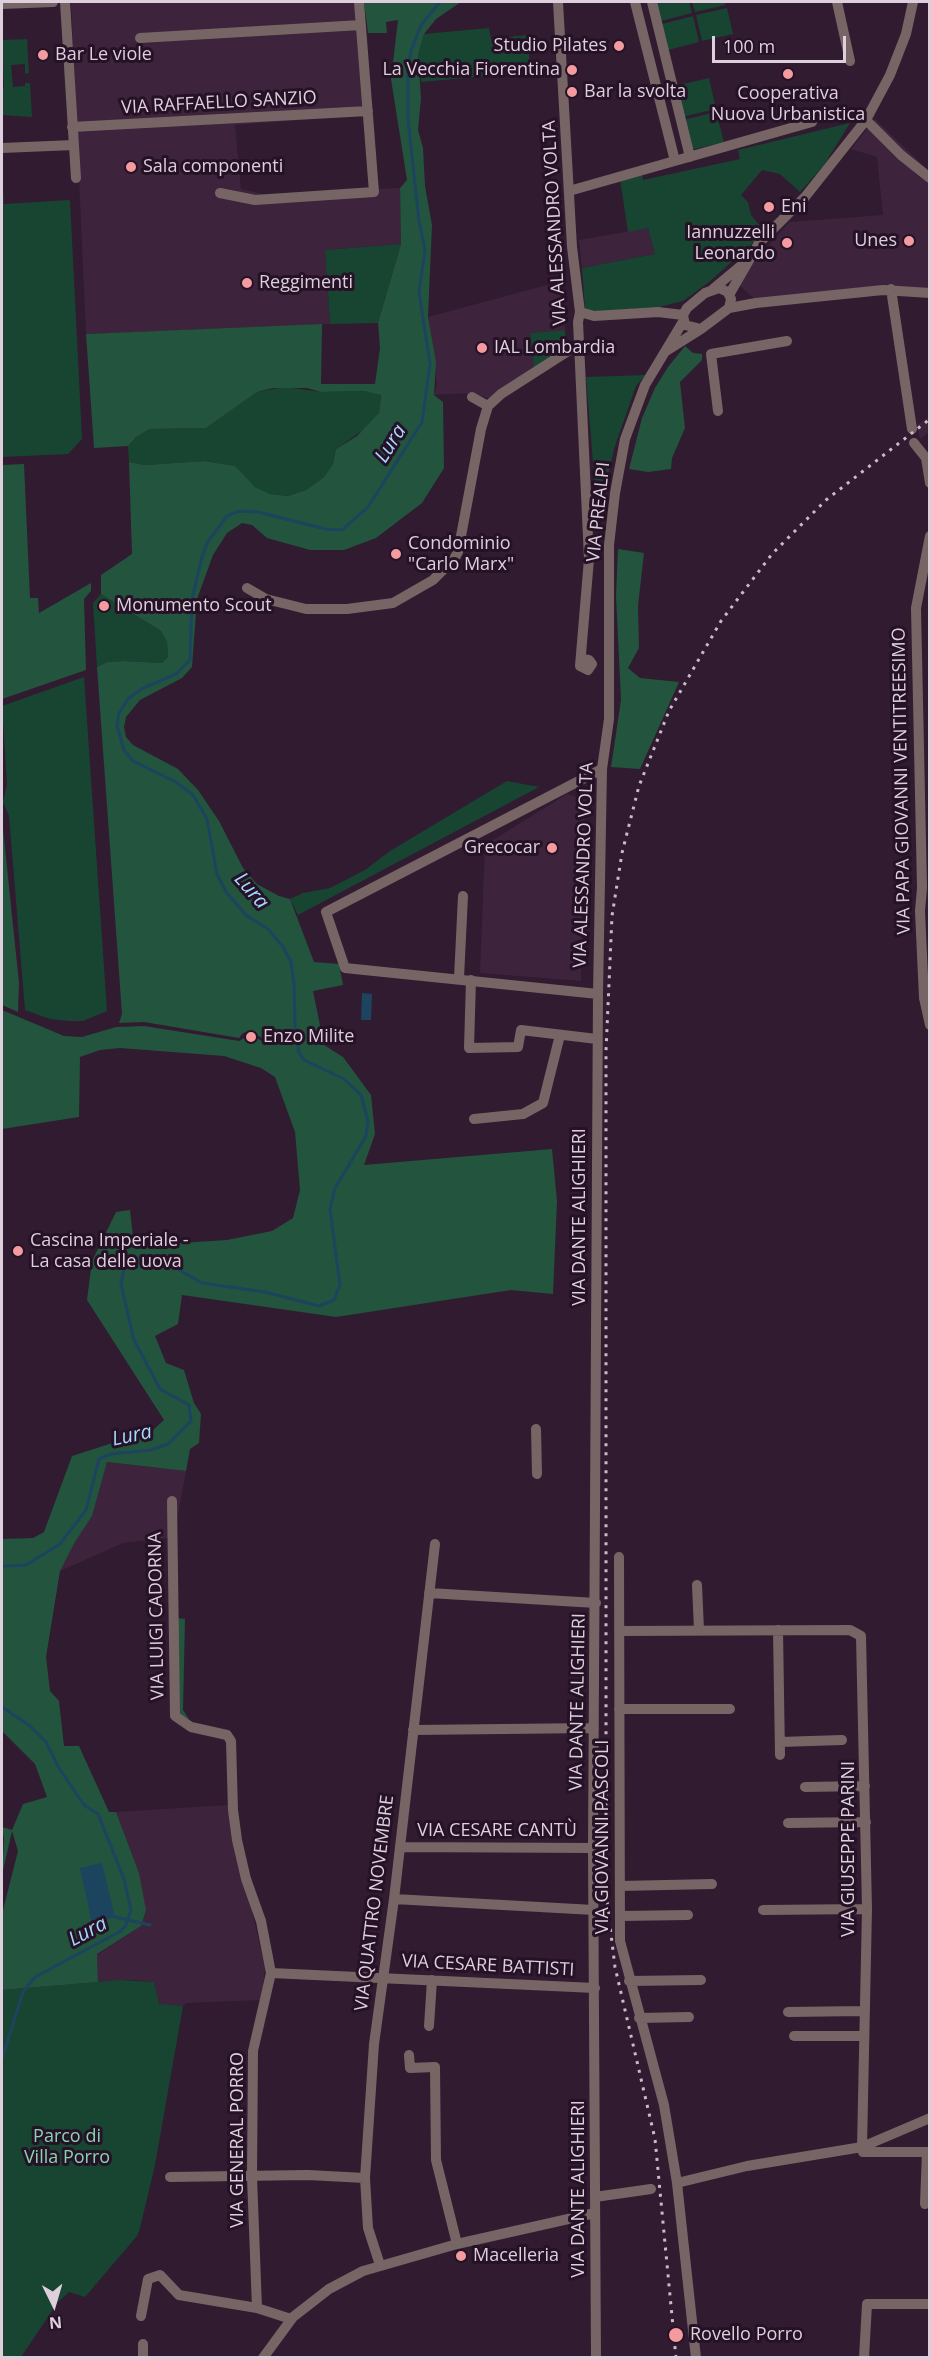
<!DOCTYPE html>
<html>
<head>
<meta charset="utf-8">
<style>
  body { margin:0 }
  #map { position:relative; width:931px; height:2359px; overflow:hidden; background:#311b30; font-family:"Open Sans",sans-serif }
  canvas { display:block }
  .frame { position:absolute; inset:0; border:3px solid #decfdd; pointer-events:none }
  .north { position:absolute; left:24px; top:2275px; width:60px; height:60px; -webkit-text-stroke:4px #261226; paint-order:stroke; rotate:175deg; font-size:16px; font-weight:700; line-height:24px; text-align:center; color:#decfdd }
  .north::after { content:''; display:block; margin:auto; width:21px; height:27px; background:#decfdd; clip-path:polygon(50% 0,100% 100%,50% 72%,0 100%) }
  .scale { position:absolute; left:712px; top:36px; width:134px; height:27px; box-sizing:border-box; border:3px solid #decfdd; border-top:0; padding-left:8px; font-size:18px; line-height:21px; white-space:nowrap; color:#decfdd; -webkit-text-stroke:4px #261226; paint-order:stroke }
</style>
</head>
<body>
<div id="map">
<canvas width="931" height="2359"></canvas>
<div class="frame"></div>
<div class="north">N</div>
<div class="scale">100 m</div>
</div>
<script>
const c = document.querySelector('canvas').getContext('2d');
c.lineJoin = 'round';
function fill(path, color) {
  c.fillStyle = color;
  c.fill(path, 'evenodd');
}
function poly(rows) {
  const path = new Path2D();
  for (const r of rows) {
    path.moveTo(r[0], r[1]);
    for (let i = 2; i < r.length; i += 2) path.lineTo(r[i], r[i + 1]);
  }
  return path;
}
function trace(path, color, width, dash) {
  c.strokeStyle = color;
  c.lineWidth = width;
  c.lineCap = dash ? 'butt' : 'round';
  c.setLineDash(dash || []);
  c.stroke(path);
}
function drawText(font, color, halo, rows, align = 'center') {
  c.font = font + ' "Open Sans",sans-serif';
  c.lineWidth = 6;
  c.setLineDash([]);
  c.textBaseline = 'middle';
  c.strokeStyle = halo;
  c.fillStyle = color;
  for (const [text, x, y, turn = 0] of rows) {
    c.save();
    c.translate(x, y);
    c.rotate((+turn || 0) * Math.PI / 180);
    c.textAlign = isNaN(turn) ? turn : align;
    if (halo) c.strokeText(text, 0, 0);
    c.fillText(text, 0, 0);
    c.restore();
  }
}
fill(poly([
  [71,2,362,2,371,115,235,125,241,189,262,194,400,188,401,244,325,250,330,324,86,334],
  [875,119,929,171,929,289,756,300,739,285,749,268,789,222,883,215,877,157,851,149],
  [648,228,655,254,582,268,579,240],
  [562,281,565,330,530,333,534,369,492,399,472,393,434,395,437,384,428,317],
  [929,417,929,432,920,439,917,425],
  [567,794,585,800,581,981,480,973,485,845],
  [107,1462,186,1471,177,1521,177,1537,123,1543,60,1571,75,1542,92,1516],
  [228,1805,265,1968,262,2000,186,2003,183,2006,159,2005,154,1982,133,1980,98,1982,97,1955,141,1926,139,1873,116,1812]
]), '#3d243c');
fill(poly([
  [656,2,689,2,692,13,661,21],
  [692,2,725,2,725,5,695,12],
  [727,8,733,34,702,41,696,15],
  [693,16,699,42,668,50,662,24],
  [489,28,491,39,528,35,530,72,421,82,418,56,424,34],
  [27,39,29,73,25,74,25,64,11,65,13,87,25,86,25,83,30,83,32,117,2,115,2,88,4,88,2,40],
  [709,78,716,109,682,117,675,86],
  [716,112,724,142,691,150,683,120],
  [850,123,824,165,800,192,780,174,762,170,741,195,748,202,751,215,765,232,709,282,683,301,659,307,589,312,585,309,582,268,655,254,648,228,628,232,620,179,642,173,643,180,740,159,738,150],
  [2,173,4,204,70,200,82,439,68,454,2,457],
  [401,244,378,323,330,324,325,250],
  [565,330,566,348,534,369,530,333],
  [646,375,636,386,614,449,603,499,596,499,586,377],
  [285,387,322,392,364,391,381,394,379,413,369,426,336,449,333,464,324,477,306,490,288,496,270,494,254,487,235,466,204,461,145,465,129,462,128,446,136,437,150,429,206,428,257,392],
  [101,594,161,631,167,642,168,657,162,663,124,661,107,662,97,667,93,603],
  [84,677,107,1011,83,1021,68,1021,50,1019,25,1010,9,816,3,802,7,785,2,706],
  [507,781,539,787,298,915,290,899,303,893,330,888,365,870,390,851],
  [120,1980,154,1982,159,2004,183,2006,155,2165,140,2228,137,2236,85,2297,69,2292,58,2302,21,2357,2,2357,2,1990]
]), '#174532');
fill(poly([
  [364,2,461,2,436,19,424,34,418,56,421,98,418,130,423,148,425,186,432,225,428,317,436,362,434,395,443,402,444,468,422,503,376,538,344,550,310,550,267,538,252,525,242,523,227,533,213,555,197,599,192,667,182,678,140,700,126,717,124,727,126,737,133,745,178,769,198,790,219,821,243,868,257,884,279,896,290,899,314,962,339,964,343,985,313,991,324,1045,343,1057,371,1095,375,1134,364,1165,552,1149,557,1201,553,1294,511,1290,336,1317,182,1295,178,1324,155,1336,166,1363,184,1370,194,1403,201,1414,199,1443,190,1449,186,1471,107,1462,92,1516,75,1542,60,1571,46,1657,50,1691,59,1701,64,1746,79,1746,109,1812,116,1812,139,1873,146,1910,141,1926,97,1954,98,1982,2,1990,2,1914,18,1851,12,1831,2,1875,4,1839,2,1827,12,1830,23,1804,47,1797,35,1764,2,1731,2,1539,33,1538,44,1532,72,1456,153,1430,164,1420,87,1300,92,1261,116,1212,130,1210,134,1246,227,1240,272,1231,293,1218,300,1190,295,1132,275,1077,261,1068,224,1056,120,1048,100,1050,80,1057,79,1117,2,1129,2,1010,64,1036,82,1037,116,1027,144,1026,239,1041,251,1034,266,1044,272,1043,276,1038,273,1037,268,1042,251,1031,243,1033,239,1038,144,1022,119,1023,122,1014,97,667,107,662,124,661,162,663,168,657,167,642,161,631,101,594,101,575,132,554,129,462,145,465,204,461,235,466,255,487,270,494,288,496,306,490,324,477,333,464,336,449,357,436,379,413,381,395,364,391,321,392,307,388,273,388,257,392,206,428,150,429,136,437,128,446,94,448,86,334,322,324,321,384,375,384,380,348,378,323,401,244,400,188,407,180,391,79,398,20,386,22,387,33,368,33],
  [685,346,693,353,702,354,702,360,680,382,685,428,672,458,671,469,648,472,629,469,642,418,655,388,668,367],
  [24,464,30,598,38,598,39,613,91,583,91,591,84,599,86,670,2,699,2,465],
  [618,549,644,553,638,606,639,648,628,668,640,678,679,682,640,769,611,767,621,700,616,596],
  [2,819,19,983,18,1012,2,1005],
  [177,1618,185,1619,183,1710,189,1719,181,1716,178,1708]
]), '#23543e');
fill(poly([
  [362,993,372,994,371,1020,361,1020],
  [102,1863,115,1917,92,1923,80,1868]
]), '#1c445f');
trace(poly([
  [2,1566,26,1565,60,1544,86,1510,99,1459,111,1454,151,1450,168,1444,191,1421,189,1405,160,1389,134,1340,121,1284,124,1269,130,1262,144,1255,155,1256,202,1283,265,1292,319,1306,334,1300,340,1285,330,1209,335,1188,366,1136,368,1121,361,1095,344,1079,304,1060,299,1053,295,1026,294,984,291,962,283,947,268,929,247,916,226,892,217,874,207,819,193,795,176,782,133,761,124,750,117,726,119,713,128,699,141,689,176,674,190,660,192,599,202,557,207,543,227,516,239,511,258,512,325,529,342,530,368,507,422,422,430,364,419,292,425,250,419,221,408,119,408,68,411,51,421,25,440,2],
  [2,1707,30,1726,46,1742,59,1768,84,1805,98,1814,124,1879,131,1910,126,1925,121,1931,35,1977,23,1992,2,2059],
  [115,1917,150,1925]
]), '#1c445f', 3);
trace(poly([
  [65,2,76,178],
  [558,2,572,247,580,312,578,322,589,559,580,666,588,670,592,664,589,660,582,659],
  [635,2,675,161],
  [652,2,690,157],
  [837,2,850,61],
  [2,4,53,2],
  [140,38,361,25],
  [866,120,901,155,930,178],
  [72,127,368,111],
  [2,148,74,145],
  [569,191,812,122],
  [220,193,255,200,374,192,359,2],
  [719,288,728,292,731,299,729,308,701,329,685,325,683,315,687,308,705,293,719,288],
  [713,289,743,264],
  [891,289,912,429],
  [729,295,759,243,805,197,866,120,890,75,906,34,913,2],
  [729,308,756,303,883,290,930,293],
  [580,312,594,316,658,312,683,315],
  [666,351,701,329],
  [472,397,488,406],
  [718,411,711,354,787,341],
  [914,443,926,458,930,483],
  [930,536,916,608,922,888,920,911,924,998,930,1025],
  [247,588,266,599,306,609,347,609,393,603,433,580,454,559,458,552,481,429,488,406,501,394,579,344],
  [459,978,463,896],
  [471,980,469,1048,518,1047,521,1030,597,1039],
  [598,994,345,968,326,912,602,769],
  [474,1119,523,1114,543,1103,560,1035],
  [536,1429,537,1474],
  [172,1501,175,1716,191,1727,227,1735,231,1741,233,1810,237,1840,246,1879,261,1921,271,1973,253,2051,252,2177,257,2308],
  [619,1557,620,1941,664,2105,677,2183,696,2358],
  [697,1585,699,1630],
  [429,1593,596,1603],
  [778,1630,780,1755],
  [619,1631,850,1630,861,1636,867,1909,862,2147,863,2152,930,2152],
  [619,1709,730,1709],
  [413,1730,594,1728],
  [780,1742,842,1740],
  [805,1787,865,1786],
  [788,1823,866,1822],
  [400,1847,593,1848],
  [620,1886,712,1884],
  [394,1899,594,1910],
  [763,1910,867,1909],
  [620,1916,688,1915],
  [271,1973,595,1988],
  [629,1981,701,1980],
  [788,2012,863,2011],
  [639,2018,689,2017],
  [429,2026,432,1980],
  [794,2036,863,2036],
  [409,2055,410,2068,435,2067,436,2160,457,2244],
  [170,2177,308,2175,365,2178],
  [677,2183,747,2166,862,2147,930,2118],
  [595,2197,651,2189],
  [925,2204,927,2152],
  [380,2265,368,2228,365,2178,374,2044,394,1899,435,1544],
  [141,2316,148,2279,160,2275,179,2295,257,2308,291,2319],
  [143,2358,143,2344],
  [263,2358,293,2317,329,2289,363,2271,457,2244,595,2213],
  [596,2358,593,1848,598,994,602,769,609,719,609,545,615,493,625,439,645,385,684,320],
  [864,2358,867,2304,930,2304]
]), '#766564', 10);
trace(poly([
  [676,2358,655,2139,615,1967,606,1893,606,1051,612,916,622,853,639,786,669,711,721,621,772,554,826,500,930,419]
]), '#cbbbca', 3, [3, 6]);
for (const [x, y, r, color] of [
  [619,46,6,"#f49b9f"],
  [43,55,6,"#f49b9f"],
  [572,70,6,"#f49b9f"],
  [788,74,6,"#f49b9f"],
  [572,92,6,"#f49b9f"],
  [131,167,6,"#f49b9f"],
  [769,207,6,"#f49b9f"],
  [909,241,6,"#f49b9f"],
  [787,243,6,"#f49b9f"],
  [247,283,6,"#f49b9f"],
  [482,348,6,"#f49b9f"],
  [396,554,6,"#f49b9f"],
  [104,606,6,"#f49b9f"],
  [552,848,6,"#f49b9f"],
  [251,1037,6,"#f49b9f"],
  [18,1251,6,"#f49b9f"],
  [461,2256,6,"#f49b9f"],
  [676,2335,8,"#f49b9f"]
]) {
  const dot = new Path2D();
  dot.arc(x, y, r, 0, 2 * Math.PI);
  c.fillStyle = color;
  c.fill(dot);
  trace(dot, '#261226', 2);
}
drawText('18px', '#decfdd', '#261226', [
  ["Studio Pilates",607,46,"right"],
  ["Bar Le viole",55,55],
  ["La Vecchia Fiorentina",560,70,"right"],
  ["Bar la svolta",584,92],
  ["Cooperativa",788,94,"center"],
  ["Nuova Urbanistica",788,115,"center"],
  ["Sala componenti",143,167],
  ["Eni",781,207],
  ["Iannuzzelli",775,233,"right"],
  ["Leonardo",775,254,"right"],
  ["Unes",897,241,"right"],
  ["Reggimenti",259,283],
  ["IAL Lombardia",494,348],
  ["Condominio",408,544],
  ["\"Carlo Marx\"",408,565],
  ["Monumento Scout",116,606],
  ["Grecocar",540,848,"right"],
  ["Enzo Milite",263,1037],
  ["Cascina Imperiale -",30,1241],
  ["La casa delle uova",30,1262],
  ["Macelleria",473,2256],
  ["Rovello Porro",690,2335]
], 'left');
drawText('18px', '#decfdd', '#261226', [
  ["VIA RAFFAELLO SANZIO",219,103,-3],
  ["VIA ALESSANDRO VOLTA",555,223,-93],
  ["VIA PREALPI",599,512,-84],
  ["VIA PAPA GIOVANNI VENTITREESIMO",902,781,-91],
  ["VIA ALESSANDRO VOLTA",584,865,-88],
  ["VIA DANTE ALIGHIERI",580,1217,-90],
  ["VIA LUIGI CADORNA",157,1616,-91],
  ["VIA DANTE ALIGHIERI",578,1702,-89],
  ["VIA CESARE CANTÙ",497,1831],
  ["VIA GIOVANNI PASCOLI",603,1837,-90],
  ["VIA GIUSEPPE PARINI",849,1849,-90],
  ["VIA QUATTRO NOVEMBRE",375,1903,-83],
  ["VIA CESARE BATTISTI",488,1966,3],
  ["VIA GENERAL PORRO",238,2140,-90],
  ["VIA DANTE ALIGHIERI",579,2189,-90]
]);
drawText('18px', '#87d5b0', '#261226', [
  ["Parco di",67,2137],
  ["Villa Porro",67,2158]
]);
drawText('italic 20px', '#a4d7fe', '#261226', [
  ["Lura",391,444,-58],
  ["Lura",251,891,49],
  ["Lura",132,1436,-12],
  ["Lura",88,1932,-28]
]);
</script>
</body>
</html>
